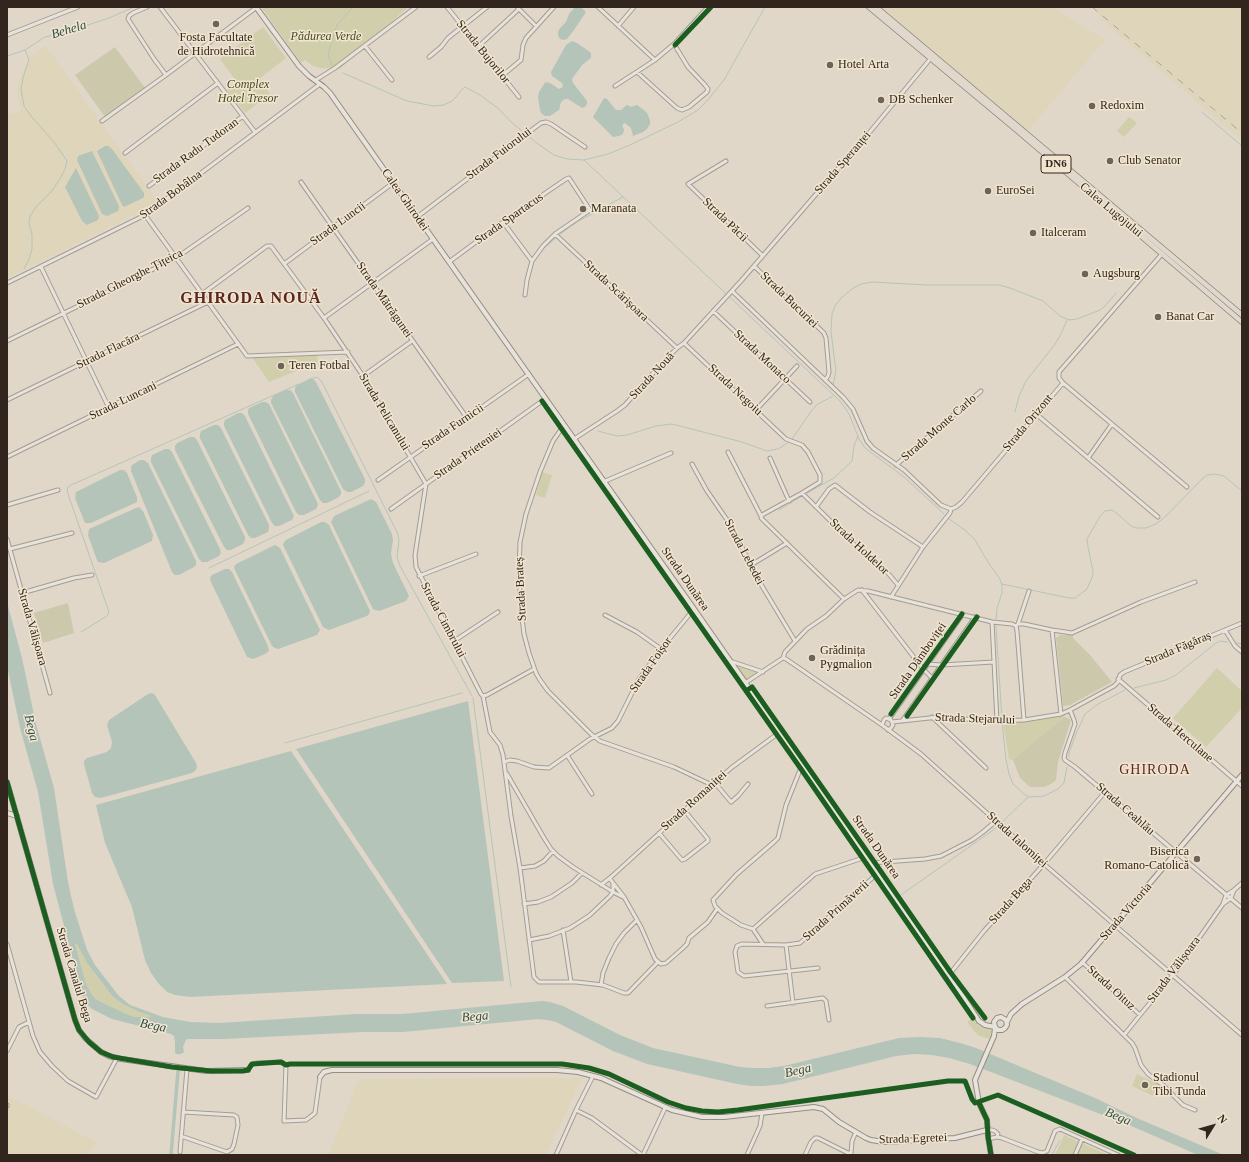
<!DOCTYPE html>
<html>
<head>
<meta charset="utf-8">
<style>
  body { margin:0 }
  #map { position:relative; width:1249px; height:1162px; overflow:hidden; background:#e0d7c9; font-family:"Times New Roman",serif }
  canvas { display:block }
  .frame { position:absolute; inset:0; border:8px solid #31251d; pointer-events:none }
  .north { position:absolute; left:1193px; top:1106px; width:40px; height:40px; -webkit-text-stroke:3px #f1e5cf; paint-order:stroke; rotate:53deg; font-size:11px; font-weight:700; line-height:16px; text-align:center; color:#31251d }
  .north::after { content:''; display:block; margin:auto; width:14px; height:18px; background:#31251d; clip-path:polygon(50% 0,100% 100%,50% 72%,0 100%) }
</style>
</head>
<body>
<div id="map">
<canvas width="1249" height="1162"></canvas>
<div class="frame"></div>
<div class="north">N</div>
</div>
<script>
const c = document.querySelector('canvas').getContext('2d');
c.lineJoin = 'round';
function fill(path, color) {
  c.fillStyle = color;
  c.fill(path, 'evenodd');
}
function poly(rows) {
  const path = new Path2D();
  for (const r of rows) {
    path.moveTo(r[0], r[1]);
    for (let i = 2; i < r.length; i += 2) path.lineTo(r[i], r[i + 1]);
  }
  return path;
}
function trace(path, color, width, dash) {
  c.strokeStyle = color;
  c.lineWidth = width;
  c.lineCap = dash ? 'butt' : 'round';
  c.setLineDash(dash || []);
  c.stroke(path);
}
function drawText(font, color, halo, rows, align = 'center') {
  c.font = font + ' "Times New Roman",serif';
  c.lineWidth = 3;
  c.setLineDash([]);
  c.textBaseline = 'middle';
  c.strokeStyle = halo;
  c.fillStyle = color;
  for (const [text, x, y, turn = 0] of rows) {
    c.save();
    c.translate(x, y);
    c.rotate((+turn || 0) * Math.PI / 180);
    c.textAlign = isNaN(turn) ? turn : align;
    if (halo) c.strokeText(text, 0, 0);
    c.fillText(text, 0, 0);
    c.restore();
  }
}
fill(poly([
  [871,7,1052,7,1105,40,1025,134],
  [1091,7,1242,7,1242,141,1102,20,1096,10],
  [46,46,158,202,142,211,7,278,7,115,21,110,17,96,18,84,30,57],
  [582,1078,546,1155,328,1155,359,1079],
  [7,1095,96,1142,89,1155,7,1155]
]), '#dfd5ba');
fill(poly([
  [261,7,408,7,340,69,321,68,313,66,305,60,301,63],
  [263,27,286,58,259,79,270,94,245,113,227,90,237,82,220,59],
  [1129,117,1137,123,1124,137,1117,131],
  [317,355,318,362,269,382,252,357],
  [542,472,552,475,545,498,536,495],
  [739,666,756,671,756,673,750,679,745,679,738,669],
  [1217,668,1242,691,1242,708,1206,747,1173,718],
  [1064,714,1065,717,1030,745,1013,760,1009,759,1003,722,1050,718],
  [75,944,77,944,84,957,95,974,113,997,123,1004,137,1011,149,1015,151,1018,136,1017,131,1016,103,1003,96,998,91,993,86,984],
  [973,1018,978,1025,992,1030,990,1039,979,1036,974,1031,967,1022],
  [1137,1074,1158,1084,1153,1096,1132,1086],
  [1064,1135,1108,1155,1055,1155]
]), '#d1ceac');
fill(poly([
  [115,47,145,88,105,117,75,75],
  [68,603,74,633,43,643,34,613],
  [1060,635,1073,635,1073,638,1090,655,1112,682,1070,705,1063,706,1056,638],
  [1065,717,1071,720,1058,762,1056,780,1051,784,1044,787,1030,787,1020,778,1013,760,1030,745]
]), '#cbc8ac');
fill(poly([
  [575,7,581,7,586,12,574,30,567,39,563,40,560,39,558,35,558,32,560,28,566,22,569,14],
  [572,41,577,43,590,52,591,54,591,58,582,65,572,79,573,83,587,101,587,104,585,107,582,108,568,99,565,99,561,102,559,110,550,116,545,116,541,113,540,110,538,98,539,92,544,84,546,82,550,83,559,89,563,87,562,83,552,76,551,72,566,45],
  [604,98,607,99,616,110,621,110,627,105,631,107,637,105,644,110,647,113,650,120,650,124,647,129,643,132,633,136,631,128,625,123,622,125,624,130,623,134,619,136,613,137,593,117],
  [105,146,108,146,112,149,144,193,144,197,143,198,124,207,122,205,97,151],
  [92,151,119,206,119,208,118,211,107,216,102,214,77,160,78,156],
  [76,168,99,216,98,220,87,225,82,221,65,187],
  [309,379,313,379,316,382,365,479,365,482,363,486,351,492,347,492,343,489,295,392,295,388,297,385],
  [286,390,290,390,293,393,341,491,341,494,339,497,327,503,323,503,320,500,271,403,271,400,273,396],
  [262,402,266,402,269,404,317,502,318,505,316,509,304,515,299,515,296,512,248,414,248,411,249,408],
  [238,413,242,413,245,416,293,514,294,517,292,520,279,526,275,526,272,523,224,426,224,423,225,420],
  [214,425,218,425,221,428,269,525,269,528,268,532,255,538,251,538,248,535,200,438,200,434,201,431],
  [190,437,194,437,197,440,245,537,245,540,243,544,231,550,227,550,224,547,175,450,175,446,177,443],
  [165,449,169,449,172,452,220,549,221,553,219,556,207,562,202,562,199,559,151,462,151,458,152,455],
  [140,460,144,460,148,463,196,561,196,565,194,567,179,575,175,575,172,572,131,471,131,467,132,465],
  [120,470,124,470,127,473,137,497,137,502,91,523,85,523,75,498,76,492],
  [371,499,376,502,392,534,393,540,391,554,393,563,409,596,406,601,379,611,373,609,331,522,334,516],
  [139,507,143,511,153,535,152,541,104,563,98,562,97,560,88,535,89,529,136,508],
  [321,522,325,522,329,525,370,611,369,614,367,616,329,630,323,627,283,545,284,542,286,540],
  [275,545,280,548,320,630,317,635,278,649,275,648,272,646,234,568,235,565,238,563],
  [225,569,229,569,232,572,268,646,269,651,265,654,253,659,247,657,211,582,210,578,212,575],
  [7,602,22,658,36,724,54,788,68,882,74,909,87,950,95,965,119,996,130,1005,163,1017,190,1022,220,1023,356,1014,402,1014,542,1001,550,1002,563,1006,620,1035,653,1048,740,1067,753,1068,768,1068,784,1066,899,1038,920,1037,940,1038,960,1043,976,1048,1095,1098,1139,1119,1224,1155,1198,1155,1129,1125,970,1064,949,1058,932,1055,914,1054,896,1056,783,1084,764,1086,752,1086,737,1084,647,1064,613,1051,556,1022,547,1020,538,1019,403,1032,363,1032,223,1039,188,1039,186,1040,183,1047,184,1052,181,1054,176,1054,175,1052,175,1042,174,1036,171,1034,112,1019,92,1009,85,1002,82,994,53,884,38,792,20,728,7,666],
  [75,944,77,944,87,963,113,997,123,1004,137,1011,149,1015,151,1017,136,1017,131,1016,103,1003,96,999,91,993,86,984],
  [152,693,155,695,196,763,197,766,196,770,192,773,101,798,95,797,92,793,84,764,84,761,87,758,107,752,111,748,112,742,107,725,109,720,148,694],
  [468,701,504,981,452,983,296,749],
  [291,751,447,984,190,997,175,995,167,992,159,984,151,973,145,960,132,907,105,843,96,805]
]), '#b5c4b9');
trace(poly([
  [7,56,25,50,45,37,73,30,109,18,134,7],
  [332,65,328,54,337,25,353,7],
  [343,73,407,101,434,106,444,105,452,101,456,97,461,90,465,87,480,95,499,109,511,122,538,144,554,155,567,159,584,160,608,154,630,145,678,122,698,110,707,101,724,80,765,7],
  [1202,112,1242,146],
  [584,160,840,401,849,414,859,439,865,448,904,477,944,514],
  [559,235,577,222,623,197],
  [545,247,556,238],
  [24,269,29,259,32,249,32,234,29,224,30,216,36,207,51,192,60,179,65,169,67,161,54,142,31,116,24,106,21,89,23,78,29,59,25,50],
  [310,379,317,377,322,382,397,532,399,540,397,557,400,566,472,696],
  [833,385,836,371,831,332,832,314,835,306,841,298,852,289,861,284,873,282,926,285,999,285,1010,288,1043,301,1060,316,1069,320,1077,319,1100,310,1105,306,1116,293],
  [1015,412,1019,396,1026,381,1055,344,1061,334,1067,320],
  [598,431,617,436,627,435,656,426,672,424,742,442,767,451,778,449,789,442],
  [792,439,812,410,818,404,833,396],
  [807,493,834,478,852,461,854,446,858,436],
  [779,510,802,496],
  [948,518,966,531,975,540,988,562,1000,579,1002,586,1002,593,997,608,996,619],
  [209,568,369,491],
  [1002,584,1069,598,1075,598,1087,589,1093,575,1093,571,1088,547,1087,539,1099,518,1105,511,1111,510,1114,511,1131,526,1136,528,1146,528,1156,524,1165,517,1202,479,1207,475,1215,474,1224,476,1242,491],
  [996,626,1002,719],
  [81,632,107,616,109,612,68,494,67,490,68,487,71,485,299,384],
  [1236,643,1242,644],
  [1134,688,1166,680,1176,675,1216,643,1220,641,1227,642],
  [473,698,511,987],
  [1002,722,1006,760,1009,774,1013,784,1024,794,1029,797,1044,796,1058,789,1064,783,1067,767],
  [285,743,462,693],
  [1069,757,1069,753,1076,734,1085,714,1098,704,1125,690],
  [901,895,996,828,1028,797],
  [1052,1155,1060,1140]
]), '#b5c4b9', 1);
trace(poly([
  [171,1155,178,1071]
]), '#b5c4b9', 3.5);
const street = poly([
  [147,7,133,13,129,16,128,19,154,59,166,75],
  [160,7,255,132],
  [447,7,519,97],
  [517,7,536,26],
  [598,7,655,60],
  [618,26,634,7],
  [7,35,78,7],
  [365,46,392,80],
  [479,46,519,9],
  [429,57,441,47,448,38,487,7],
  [637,72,677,108,682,110,689,107,707,92,708,89,705,85,688,67,674,44],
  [503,75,521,60,523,45,526,38,554,7],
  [316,80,335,68,416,7],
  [615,86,655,60,674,44,708,7],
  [102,121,166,75,257,7],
  [125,153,218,83],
  [726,161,688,184,763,256],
  [301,182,467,418],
  [149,186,243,116],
  [145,215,247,356,348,352],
  [417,217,541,123,546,122,551,124,585,147],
  [503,222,532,261],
  [555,234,677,348],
  [449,262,503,222,566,179,569,178,590,210,555,234,543,246,532,261,527,280,525,295],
  [284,264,393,183],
  [754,266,824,333,826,338,829,372,828,376,825,380],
  [41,267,109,408],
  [7,283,145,215,320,84],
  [732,291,843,397,853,409,867,441,873,448,904,470,941,505,951,509],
  [202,294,267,246,271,246,324,318,363,376,426,484,415,555,416,567,481,694,483,696,487,695,534,669],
  [713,311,810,402],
  [324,318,433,239],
  [7,341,176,258,248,208],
  [684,343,786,439,802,445,808,452,820,475,820,482,802,493,762,515,761,518,844,599],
  [363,376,412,341],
  [1063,383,1187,487],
  [7,400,208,302],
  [756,410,797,366],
  [1036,414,1158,517],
  [564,425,553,441,540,472,526,514,520,542,519,571,521,610,524,634,529,653,536,673,540,680,548,691,591,734,600,741,674,767,712,785],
  [574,439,617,411,625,405,654,372,677,348,684,343,741,281,869,133,931,58],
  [728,452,761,516],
  [7,457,238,344],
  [770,458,789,501],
  [1088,458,1112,424],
  [692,464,707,491,732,527,756,576,795,641],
  [896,465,981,391],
  [378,480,529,374],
  [603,482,671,453],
  [802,493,866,556,887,572,898,585],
  [7,505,58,490],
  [816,507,829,489,835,485,870,512,923,547],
  [391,509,545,399],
  [7,539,50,693],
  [10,549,72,533],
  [751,565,787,543],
  [419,576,476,554],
  [862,590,923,669,932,678],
  [22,593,74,578,92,575],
  [891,597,923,547,950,513,951,509,956,507,962,502,1063,383,1059,378,1059,372,1162,254],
  [605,615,637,632,661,649],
  [992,622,997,721],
  [1018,624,1029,591],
  [1016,626,1017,631,1024,720],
  [1052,630,1061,714],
  [1225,630,1235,646,1242,652],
  [454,641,498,612],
  [783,658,786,659,882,725,921,754,1044,864,1242,1035],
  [730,661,763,672],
  [928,664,941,665,994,662],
  [1118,679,1242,786],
  [745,683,783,658,785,652,807,629,826,616,844,599,858,590,868,591,992,622,1012,624,1016,626,1018,624,1024,624,1052,630,1072,633,1141,602,1195,582],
  [483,696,490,732,500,745,503,755,511,816,520,868,534,977,539,982,576,982,603,985,624,993,628,993,658,962],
  [1070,710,1074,720,1075,724,1065,753,1064,758,1065,760,1075,767,1242,908],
  [932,717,986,768],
  [889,719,963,614],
  [902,721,975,617],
  [892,722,939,717,990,721,1024,720,1061,714,1070,710,1114,686,1118,682,1120,675,1124,672,1242,623],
  [882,725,884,720,886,718,891,720,893,725,891,728,888,730],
  [567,755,592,794],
  [504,762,510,760,517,761,534,767,549,768,590,739,612,728,618,721,639,679,661,649,694,609],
  [507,774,544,838,551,849,558,856,573,867,613,892,623,897],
  [715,783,731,802,738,796,748,784],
  [659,833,682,860,685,859,708,841,708,839,684,810],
  [871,863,925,859,941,856,972,840,983,832,996,821],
  [520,868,535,866,544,861,553,851],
  [601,885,611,877],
  [1234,890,1231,898,1223,904,1226,895,1234,890,1242,883],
  [524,904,538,902,551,897,572,883,582,873],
  [717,909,708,922,689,938,687,944,683,948,666,963,661,964,655,959,641,927,624,897,610,879,611,877,731,768,780,732],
  [753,929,815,874,866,857],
  [563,930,571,982],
  [529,940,549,936,570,928,581,921,590,915,610,896,613,892,613,883],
  [7,944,33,1036,40,1052,52,1066,68,1081,96,1097,117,1058],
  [763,944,753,929,741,925,722,913,715,906,713,900,737,874,774,842,778,838,786,805,800,770,803,766],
  [786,945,793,1003],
  [1082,962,1140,1015],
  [818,968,744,976,738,972,735,952,737,946,742,944,786,945,800,943,878,873],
  [949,975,984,931,1044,864,1105,792],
  [1065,977,1132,1043,1135,1048,1141,1065,1148,1074,1163,1085,1183,1105,1195,1110],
  [601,985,603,973,609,958,616,944,624,933,637,920],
  [767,1006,823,998,826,1001,829,1020],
  [1124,1035,1140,1015,1173,975,1223,904],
  [7,1051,19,1027,29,1022],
  [248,1070,251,1065,256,1063,281,1062,286,1065,284,1121,306,1120,310,1117,315,1113,320,1077],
  [7,1105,7,1106],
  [576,1110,592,1118,642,1155],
  [987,1130,992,1130,995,1131,998,1134,997,1137],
  [181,1136,227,1152,232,1149,234,1144,238,1125,237,1117,234,1115,183,1112],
  [988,1139,997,1137,1002,1138,1038,1152,1043,1153,1047,1151,1055,1131,1060,1129,1118,1155],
  [180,1152,187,1069],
  [851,1154,852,1141,856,1132],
  [556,1155,576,1110,593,1076],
  [643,1155,665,1108],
  [747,1155,760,1126,762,1113],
  [805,1155,811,1142,815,1138,818,1138,848,1153,851,1153],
  [1075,1155,1082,1139]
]);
const secondary = poly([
  [256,7,299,66,309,76,324,87,330,93,694,609,949,975,979,1021,985,1025,995,1027,998,1030,1002,1030,1005,1028,1007,1025,1006,1020,1001,1017,997,1018,994,1022,995,1027],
  [7,782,75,1020,79,1030,85,1038,101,1052,109,1056,121,1059,206,1071,248,1070],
  [7,813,17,816],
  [1007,1022,1011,1014,1022,1004,1065,977,1081,964,1242,775],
  [320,1077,324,1072,332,1070,557,1070,578,1072,601,1078,672,1110,702,1117,724,1117,814,1107,823,1109,839,1122,866,1138,871,1140,884,1142,955,1138,987,1130],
  [991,1155,988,1136,987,1120,979,1103,975,1080,994,1036,995,1028]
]);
const primary = poly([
  [869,7,1013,127,1242,322],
  [876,7,1242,315]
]);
trace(street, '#a59c93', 5);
trace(secondary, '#948c83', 6);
trace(primary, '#8a8279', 6);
trace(street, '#e8e3da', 3);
trace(secondary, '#e8e3da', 4);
trace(primary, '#e0d8cc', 4.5);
trace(poly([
  [1092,7,1242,133]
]), '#a8a29b', 1, [7, 7]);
trace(poly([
  [675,45,711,7],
  [542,401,801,769,973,1018],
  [746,691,752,687,875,863,951,973,985,1018],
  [891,714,962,614],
  [907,716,977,617],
  [7,782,75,1020,79,1030,89,1042,101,1052,113,1057,172,1067,211,1071,243,1071,248,1070,252,1064,281,1062,286,1065,290,1064,562,1064,589,1068,609,1074,668,1102,686,1108,702,1111,718,1112,738,1110,948,1081,965,1081,972,1099,975,1103,998,1095,1134,1155],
  [979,1103,987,1120,988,1136,991,1155]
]), '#1b5e20', 5);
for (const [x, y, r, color] of [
  [216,24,4,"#6e6359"],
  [830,65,4,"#6e6359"],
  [881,100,4,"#6e6359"],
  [1092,106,4,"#6e6359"],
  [1110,161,4,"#6e6359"],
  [988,191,4,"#6e6359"],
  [583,209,4,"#6e6359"],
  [1033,233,4,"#6e6359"],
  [1085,274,4,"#6e6359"],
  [1158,317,4,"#6e6359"],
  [281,366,4,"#6e6359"],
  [812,658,4,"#6e6359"],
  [1197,859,4,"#6e6359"],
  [1145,1085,4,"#6e6359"]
]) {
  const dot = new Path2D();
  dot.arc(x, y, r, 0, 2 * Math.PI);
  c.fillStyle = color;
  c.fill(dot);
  trace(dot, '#f1e5cf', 1.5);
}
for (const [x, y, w] of [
  [1056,164,30]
]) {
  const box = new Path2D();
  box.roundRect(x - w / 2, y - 9, w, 18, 3);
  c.fillStyle = '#f1e5cf';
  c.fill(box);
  trace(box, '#31251d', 1);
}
drawText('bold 11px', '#31251d', null, [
  ["DN6",1056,164]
]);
drawText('italic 12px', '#454c25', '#f1e5cf', [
  ["Pădurea Verde",326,37],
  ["Complex",248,85],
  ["Hotel Tresor",248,99]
]);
drawText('12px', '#31251d', '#f1e5cf', [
  ["Fosta Facultate",216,38,"center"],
  ["de Hidrotehnică",216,52,"center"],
  ["Hotel Arta",838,65],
  ["DB Schenker",889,100],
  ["Redoxim",1100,106],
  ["Club Senator",1118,161],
  ["EuroSei",996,191],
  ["Maranata",591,209],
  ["Italceram",1041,233],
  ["Augsburg",1093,274],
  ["Banat Car",1166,317],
  ["Teren Fotbal",289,366],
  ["Grădinița",820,651],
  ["Pygmalion",820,665],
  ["Biserica",1189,852,"right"],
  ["Romano-Catolică",1189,866,"right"],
  ["Stadionul",1153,1078],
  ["Tibi Tunda",1153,1092]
], 'left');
drawText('12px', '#31251d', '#f1e5cf', [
  ["Strada Bujorilor",483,52,51],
  ["Strada Radu Tudoran",196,151,-36],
  ["Strada Fuiorului",499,154,-37],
  ["Strada Speranței",843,163,-49],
  ["Strada Bobâlna",171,195,-36],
  ["Calea Ghirodei",405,200,55],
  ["Calea Lugojului",1111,210,40],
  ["Strada Spartacus",509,219,-35],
  ["Strada Păcii",725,220,44],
  ["Strada Luncii",338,224,-36],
  ["Strada Gheorghe Țițeica",130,279,-27],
  ["Strada Scărișoara",616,291,43],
  ["Strada Mătrăgunei",384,300,55],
  ["Strada Bucuriei",789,300,44],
  ["Strada Flacăra",108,351,-26],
  ["Strada Monaco",762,357,43],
  ["Strada Nouă",652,376,-47],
  ["Strada Negoiu",735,390,43],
  ["Strada Luncani",123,401,-26],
  ["Strada Pelicanului",384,412,59],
  ["Strada Orizont",1028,423,-50],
  ["Strada Furnicii",453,427,-34],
  ["Strada Monte Carlo",939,428,-41],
  ["Strada Prieteniei",468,454,-35],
  ["Strada Holdelor",859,547,43],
  ["Strada Lebedei",744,552,62],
  ["Strada Dunărea",685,579,55],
  ["Strada Brateș",521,589,-93],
  ["Strada Cimbrului",443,620,62],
  ["Strada Vălișoara",32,627,74],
  ["Strada Făgăraș",1178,649,-23],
  ["Strada Dâmboviței",918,661,-55],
  ["Strada Foișor",651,665,-55],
  ["Strada Stejarului",975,719,2],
  ["Strada Herculane",1180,733,41],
  ["Strada Romaniței",694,801,-42],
  ["Strada Ceahlău",1125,809,41],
  ["Strada Ialomiței",1017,840,42],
  ["Strada Dunărea",876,847,55],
  ["Strada Bega",1011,901,-48],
  ["Strada Primăverii",836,911,-42],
  ["Strada Victoria",1126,912,-49],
  ["Strada Vălișoara",1174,970,-53],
  ["Strada Canalul Bega",74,975,73],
  ["Strada Oituz",1111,988,42],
  ["Strada Egretei",913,1139,-2]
]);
drawText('italic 13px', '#2d504b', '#f1e5cf', [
  ["Behela",69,30,-17],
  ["Bega",31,728,76],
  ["Bega",475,1017,-5],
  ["Bega",153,1026,11],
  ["Bega",798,1071,-13],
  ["Bega",1118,1117,23]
]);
c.letterSpacing = '1px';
drawText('14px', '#5a2720', '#f1e5cf', [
  ["GHIRODA",1155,770]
]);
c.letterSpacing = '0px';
c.letterSpacing = '1px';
drawText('bold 16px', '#5a2720', '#f1e5cf', [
  ["GHIRODA NOUĂ",251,299]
]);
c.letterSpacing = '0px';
</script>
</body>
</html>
